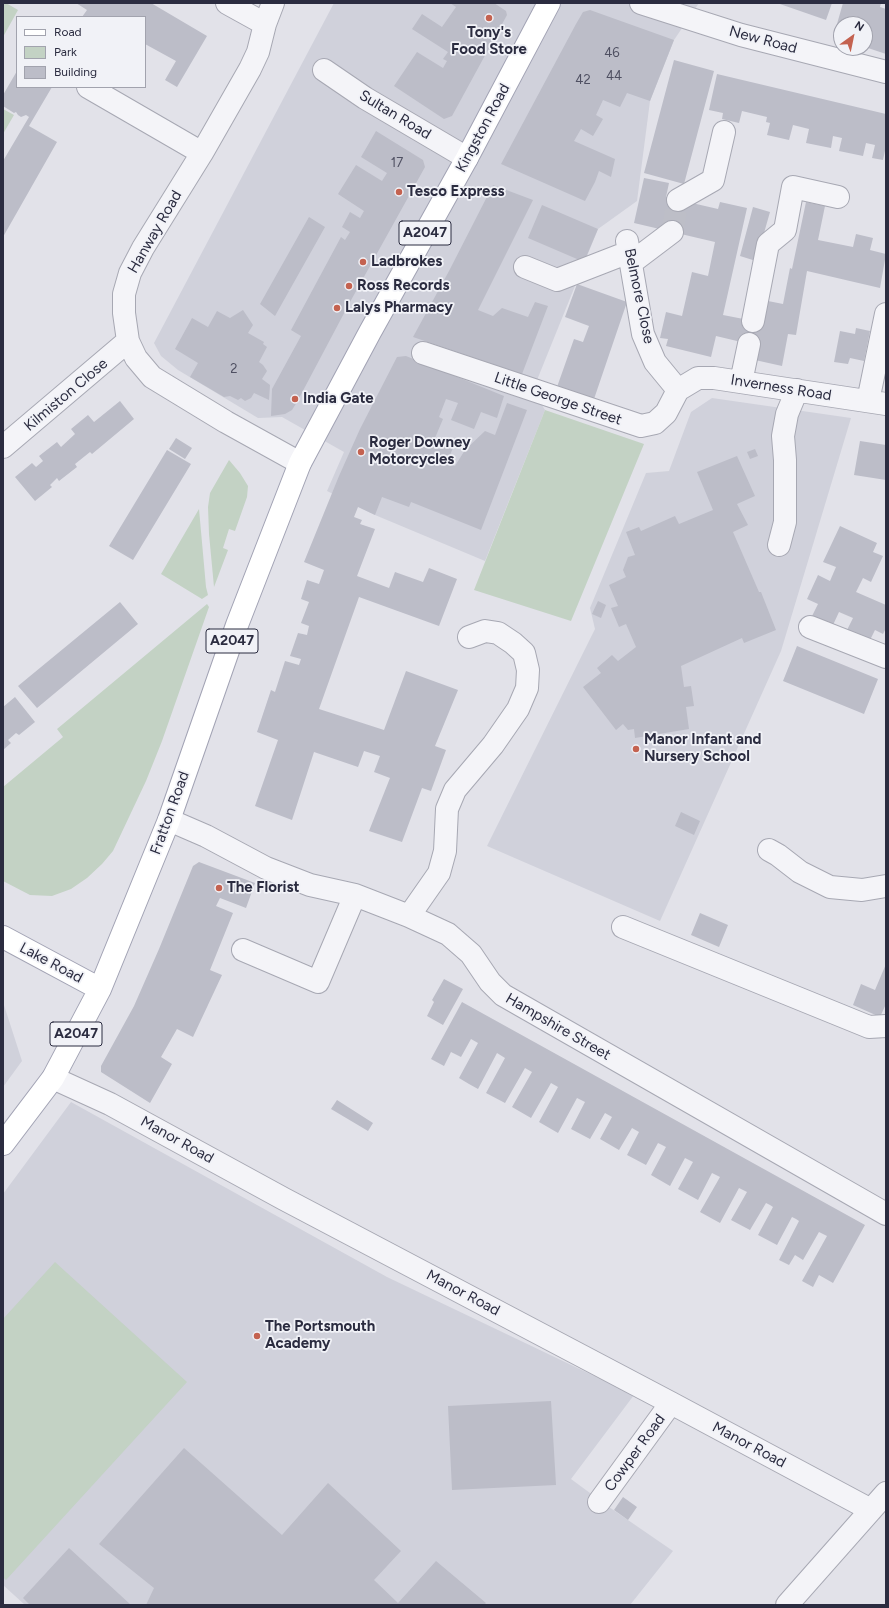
<!DOCTYPE html>
<html>
<head>
<meta charset="utf-8">
<style>
  body { margin:0 }
  #map { position:relative; width:889px; height:1608px; overflow:hidden; background:#e2e2e9; font-family:Figtree,sans-serif }
  canvas { display:block }
  .frame { position:absolute; inset:0; border:4px solid #2b2c40; pointer-events:none }
  .legend { position:absolute; left:16px; top:16px; width:130px; height:72px; box-sizing:border-box; background:#f1f2f7; border:1px solid #a2a3ae; margin:0; padding:5px 7px; list-style:none; font-size:12px; color:#2b2c40 }
  .legend li { display:flex; align-items:center; gap:8px; height:20px }
  .legend b { width:20px; border:1px solid #a2a3ae }
  .north { position:absolute; left:833px; top:16px; width:40px; height:40px; box-sizing:border-box; background:#f1f2f7; border:1px solid #a2a3ae; border-radius:50%; rotate:33deg; font-size:11px; font-weight:700; line-height:16px; text-align:center; color:#2b2c40 }
  .north::after { content:''; display:block; margin:auto; width:14px; height:18px; background:#c46250; clip-path:polygon(50% 0,100% 100%,50% 72%,0 100%) }
</style>
</head>
<body>
<div id="map">
<canvas width="889" height="1608"></canvas>
<div class="frame"></div>
<ul class="legend">
<li><b style="height:5px;background:#fff"></b>Road</li>
<li><b style="height:11px;background:#c3d2c4"></b>Park</li>
<li><b style="height:11px;background:#bcbdc8"></b>Building</li>
</ul>
<div class="north">N</div>
</div>
<script>
const c = document.querySelector('canvas').getContext('2d');
c.lineJoin = 'round';
function fill(path, color) {
  c.fillStyle = color;
  c.fill(path, 'evenodd');
}
function poly(rows) {
  const path = new Path2D();
  for (const r of rows) {
    path.moveTo(r[0], r[1]);
    for (let i = 2; i < r.length; i += 2) path.lineTo(r[i], r[i + 1]);
  }
  return path;
}
function trace(path, color, width, dash) {
  c.strokeStyle = color;
  c.lineWidth = width;
  c.lineCap = dash ? 'butt' : 'round';
  c.setLineDash(dash || []);
  c.stroke(path);
}
function drawText(font, color, halo, rows, align = 'center') {
  c.font = font + ' Figtree,sans-serif';
  c.lineWidth = 3.5;
  c.setLineDash([]);
  c.textBaseline = 'middle';
  c.strokeStyle = halo;
  c.fillStyle = color;
  for (const [text, x, y, turn = 0] of rows) {
    c.save();
    c.translate(x, y);
    c.rotate((+turn || 0) * Math.PI / 180);
    c.textAlign = isNaN(turn) ? turn : align;
    if (halo) c.strokeText(text, 0, 0);
    c.fillText(text, 0, 0);
    c.restore();
  }
}
fill(poly([
  [334,3,699,3,674,40,650,101,637,201,598,229,533,390,545,410,485,561,375,515,327,491,344,452,282,417,258,418,178,370,161,356,154,343],
  [712,398,851,418,781,651,660,921,487,846,595,629,590,608,646,473,669,471,691,412],
  [3,1002,22,1061,3,1087],
  [71,1102,387,1277,634,1395,571,1479,609,1507,673,1551,630,1605,25,1605,3,1585,3,1194]
]), '#d0d1db');
fill(poly([
  [3,3,6,3,18,10,3,37],
  [3,109,14,115,3,134],
  [545,410,644,444,571,621,474,590],
  [229,460,240,473,248,486,247,497,235,531,229,529,223,548,228,550,214,587,209,534,208,507,210,493],
  [199,509,206,587,208,595,202,599,161,574],
  [207,604,209,607,162,741,146,781,113,851,102,864,87,878,71,889,52,896,30,895,3,881,3,787,63,737,57,729],
  [55,1262,187,1382,6,1580,3,1577,3,1319]
]), '#c3d2c4');
fill(poly([
  [76,3,151,3,207,36,177,87,165,80,176,61,145,44,145,17,82,17,87,10],
  [450,3,494,3,506,11,507,15,452,116,444,119,394,86,417,52,443,68,447,61,443,59,448,52,412,29,422,14,442,27,456,7],
  [777,3,832,3,826,20],
  [843,3,881,3,880,7,886,9,886,54,865,47,865,24,841,24,841,41,833,38],
  [590,10,674,40,650,101,627,93,620,107,603,100,596,115,603,119,593,136,581,129,574,141,615,159,611,177,599,171,595,182,585,201,501,164,576,24,583,12],
  [674,60,714,71,684,184,644,173],
  [17,71,17,87,52,87,29,126,57,142,3,237,3,161,29,117,26,115,21,117,18,115,16,112,14,113,3,106,3,95],
  [717,74,886,114,886,146,883,160,872,158,875,145,866,143,863,156,839,151,842,138,833,136,831,148,806,143,809,129,793,125,789,140,767,135,770,123,766,122,767,117,742,111,739,123,722,119,723,113,709,110],
  [376,131,423,160,425,167,350,302,297,402,292,410,285,414,271,416,272,389,301,336,291,330,341,237,345,240,350,232,342,227,350,212,360,218,364,211,338,194,356,165,382,181,387,173,361,157],
  [644,178,669,183,666,197,718,209,720,202,747,208,723,315,764,323,768,301,783,304,790,268,792,269,806,202,825,206,818,240,853,247,856,234,873,238,870,250,886,254,880,288,807,271,796,335,788,334,782,366,755,360,758,346,716,336,711,357,666,346,668,339,660,338,666,312,682,316,692,272,708,276,715,242,634,223],
  [493,185,533,200,478,310,493,316,502,308,528,317,535,302,548,306,522,374,413,337,449,271],
  [542,205,598,229,584,262,528,238],
  [753,207,770,212,756,261,740,256],
  [309,217,325,227,275,316,260,304],
  [577,284,627,302,594,399,557,387,574,339,583,342,589,326,565,317],
  [243,310,253,325,248,333,264,342,263,344,267,347,259,362,263,365,267,371,262,379,270,385,269,400,254,393,251,398,245,401,241,398,238,400,230,396,224,397,190,377,198,363,175,349,192,318,208,327,217,311,230,318],
  [856,328,870,331,864,361,850,358,848,364,834,362,840,331,855,334],
  [406,356,504,396,497,418,481,412,474,429,451,420,458,403,446,399,439,417,443,419,435,438,454,445,447,463,455,466,465,450,485,431,495,435,507,403,527,410,481,530,411,502,409,507,382,497,375,515,358,507,354,517,362,520,360,524,375,529,357,576,389,588,395,572,423,582,429,568,457,579,439,626,359,597,319,709,384,730,406,671,458,690,435,746,446,750,431,791,422,788,402,842,369,831,390,778,374,772,380,756,364,751,358,767,314,752,292,820,255,806,278,740,257,732,271,690,275,692,285,661,299,665,301,659,290,656,298,633,307,635,309,626,301,623,309,602,301,599,307,580,319,584,324,570,304,562,339,476,360,429,397,357],
  [120,401,134,419,92,454,90,452,75,464,77,467,59,481,57,478,50,485,52,487,35,501,15,477,32,463,36,467,43,461,39,456,57,442,61,447,75,434,71,429,88,415,94,422],
  [176,438,192,448,185,459,169,449],
  [860,441,886,445,886,480,854,475],
  [755,449,758,456,750,459,747,452],
  [167,450,191,464,133,560,109,546],
  [737,456,755,496,737,504,748,525,733,532,759,592,761,592,776,630,744,643,742,638,681,666,684,687,691,686,694,706,686,707,689,729,635,738,634,729,628,730,623,724,616,730,583,687,601,673,597,668,612,655,618,661,636,647,626,624,619,627,611,608,618,606,609,585,626,577,623,570,628,557,635,555,626,532,639,527,641,531,675,516,679,524,713,510,697,472],
  [840,526,877,543,873,552,883,556,871,582,863,578,856,592,886,605,886,628,883,634,875,630,870,640,847,630,853,618,839,612,833,625,812,616,818,604,807,599,818,575,830,581,836,567,823,562],
  [598,601,606,605,601,618,592,614],
  [120,602,138,624,37,708,18,686],
  [797,646,878,679,864,714,783,681],
  [15,697,35,722,19,735,16,733,8,740,11,743,3,750,3,707],
  [681,812,700,821,694,835,675,826],
  [199,862,255,883,246,908,220,898,216,906,233,913,210,970,222,975,193,1037,177,1029,161,1057,172,1064,150,1103,101,1072,101,1066,134,1006,159,949,193,866],
  [700,913,728,925,719,947,691,935],
  [886,964,886,1004,880,1017,853,1005,861,984,875,990],
  [444,979,463,989,443,1025,427,1016,434,1002,432,1000],
  [462,1002,865,1225,833,1283,819,1275,813,1287,802,1281,827,1236,819,1232,803,1260,795,1255,789,1265,779,1260,799,1221,796,1219,792,1217,777,1245,758,1235,773,1207,770,1205,766,1203,750,1230,731,1220,747,1192,739,1188,720,1223,700,1212,720,1177,712,1173,698,1200,678,1189,693,1162,685,1158,670,1186,651,1175,666,1147,658,1143,646,1165,627,1155,639,1132,632,1128,619,1150,600,1139,612,1117,605,1113,590,1139,571,1129,585,1102,577,1098,558,1133,539,1122,558,1087,551,1083,531,1118,512,1107,532,1072,525,1068,505,1103,486,1093,505,1058,497,1053,478,1089,469,1084,459,1078,478,1043,471,1039,461,1057,451,1052,444,1066,431,1059],
  [337,1100,373,1123,368,1131,331,1109],
  [551,1401,556,1485,452,1490,448,1406],
  [184,1448,282,1535,328,1483,401,1551,374,1580,398,1603,436,1561,486,1603,484,1605,146,1605,154,1588,99,1544],
  [623,1497,637,1507,628,1520,614,1510],
  [69,1548,131,1605,30,1605,23,1598]
]), '#bcbdc8');
trace(poly([
  [672,232,678,200]
]), '#bdbec7', 22, [22, 11]);
const minor = poly([
  [227,3,265,24],
  [273,3,265,24,258,52,250,69,202,153,143,248,130,273,124,294,124,313,128,341,136,358,152,377,226,422,300,463],
  [641,3,741,35,886,72],
  [324,70,365,98,467,158],
  [88,87,202,153],
  [678,200,713,180,724,132],
  [627,241,643,334,655,362,678,390],
  [631,263,672,232],
  [525,267,557,280,629,252],
  [753,321,768,244,785,230,793,187,838,197],
  [423,353,641,426,655,423,666,413,678,390],
  [741,382,749,344],
  [678,390,698,378,714,378,886,404],
  [868,401,886,314],
  [3,447,128,341],
  [779,545,785,522,785,460,783,436,787,414,797,390],
  [810,627,886,657],
  [169,820,206,836,266,868,310,885,355,895,409,916,448,934,471,954,490,982,503,995,886,1214],
  [769,850,778,855,800,872,830,887,862,890,886,886],
  [409,916,439,873,445,851,447,809,455,790,493,745,518,709,527,688,528,670,524,653,513,643,498,633,485,631,469,637],
  [623,927,869,1027,886,1026],
  [243,950,318,982,355,895],
  [53,1078,110,1104,284,1199,671,1403,871,1510],
  [599,1502,671,1403],
  [787,1605,886,1493]
]);
const major = poly([
  [3,937,100,989],
  [3,1144,53,1078,100,989,169,820,237,625,300,463,370,332,467,158,549,3]
]);
trace(minor, '#a7a8b3', 24);
trace(major, '#a2a3b4', 24);
trace(minor, '#f4f4f8', 22);
trace(major, '#fff', 22);
for (const [x, y, r, color] of [
  [489,18,4,"#c46250"],
  [399,192,4,"#c46250"],
  [363,262,4,"#c46250"],
  [349,286,4,"#c46250"],
  [337,308,4,"#c46250"],
  [295,399,4,"#c46250"],
  [361,452,4,"#c46250"],
  [636,749,4,"#c46250"],
  [219,888,4,"#c46250"],
  [257,1336,4,"#c46250"]
]) {
  const dot = new Path2D();
  dot.arc(x, y, r, 0, 2 * Math.PI);
  c.fillStyle = color;
  c.fill(dot);
  trace(dot, '#f1f2f7', 1.5);
}
drawText('13px', '#4f5062', null, [
  ["46",612,53],
  ["44",614,76],
  ["42",583,80],
  ["17",397,163],
  ["2",234,369]
]);
for (const [x, y, w] of [
  [425,233,52],
  [232,641,52],
  [76,1034,52]
]) {
  const box = new Path2D();
  box.roundRect(x - w / 2, y - 12, w, 24, 3);
  c.fillStyle = '#f1f2f7';
  c.fill(box);
  trace(box, '#2b2c40', 1);
}
drawText('bold 14px', '#2b2c40', null, [
  ["A2047",425,233],
  ["A2047",232,641],
  ["A2047",76,1034]
]);
drawText('bold 15px', '#2b2c40', '#f1f2f7', [
  ["Tony's",489,33,"center"],
  ["Food Store",489,50,"center"],
  ["Tesco Express",407,192],
  ["Ladbrokes",371,262],
  ["Ross Records",357,286],
  ["Lalys Pharmacy",345,308],
  ["India Gate",303,399],
  ["Roger Downey",369,443],
  ["Motorcycles",369,460],
  ["Manor Infant and",644,740],
  ["Nursery School",644,757],
  ["The Florist",227,888],
  ["The Portsmouth",265,1327],
  ["Academy",265,1344]
], 'left');
drawText('15px', '#2b2c40', '#f1f2f7', [
  ["New Road",763,40,15],
  ["Sultan Road",395,115,31],
  ["Kingston Road",483,128,-62],
  ["Hanway Road",155,232,-60],
  ["Belmore Close",639,296,78],
  ["Inverness Road",781,388,9],
  ["Kilmiston Close",66,395,-40],
  ["Little George Street",558,399,19],
  ["Fratton Road",170,813,-70],
  ["Lake Road",51,963,28],
  ["Hampshire Street",558,1027,30],
  ["Manor Road",177,1140,29],
  ["Manor Road",463,1293,28],
  ["Manor Road",749,1445,28],
  ["Cowper Road",635,1453,-54]
]);
</script>
</body>
</html>
